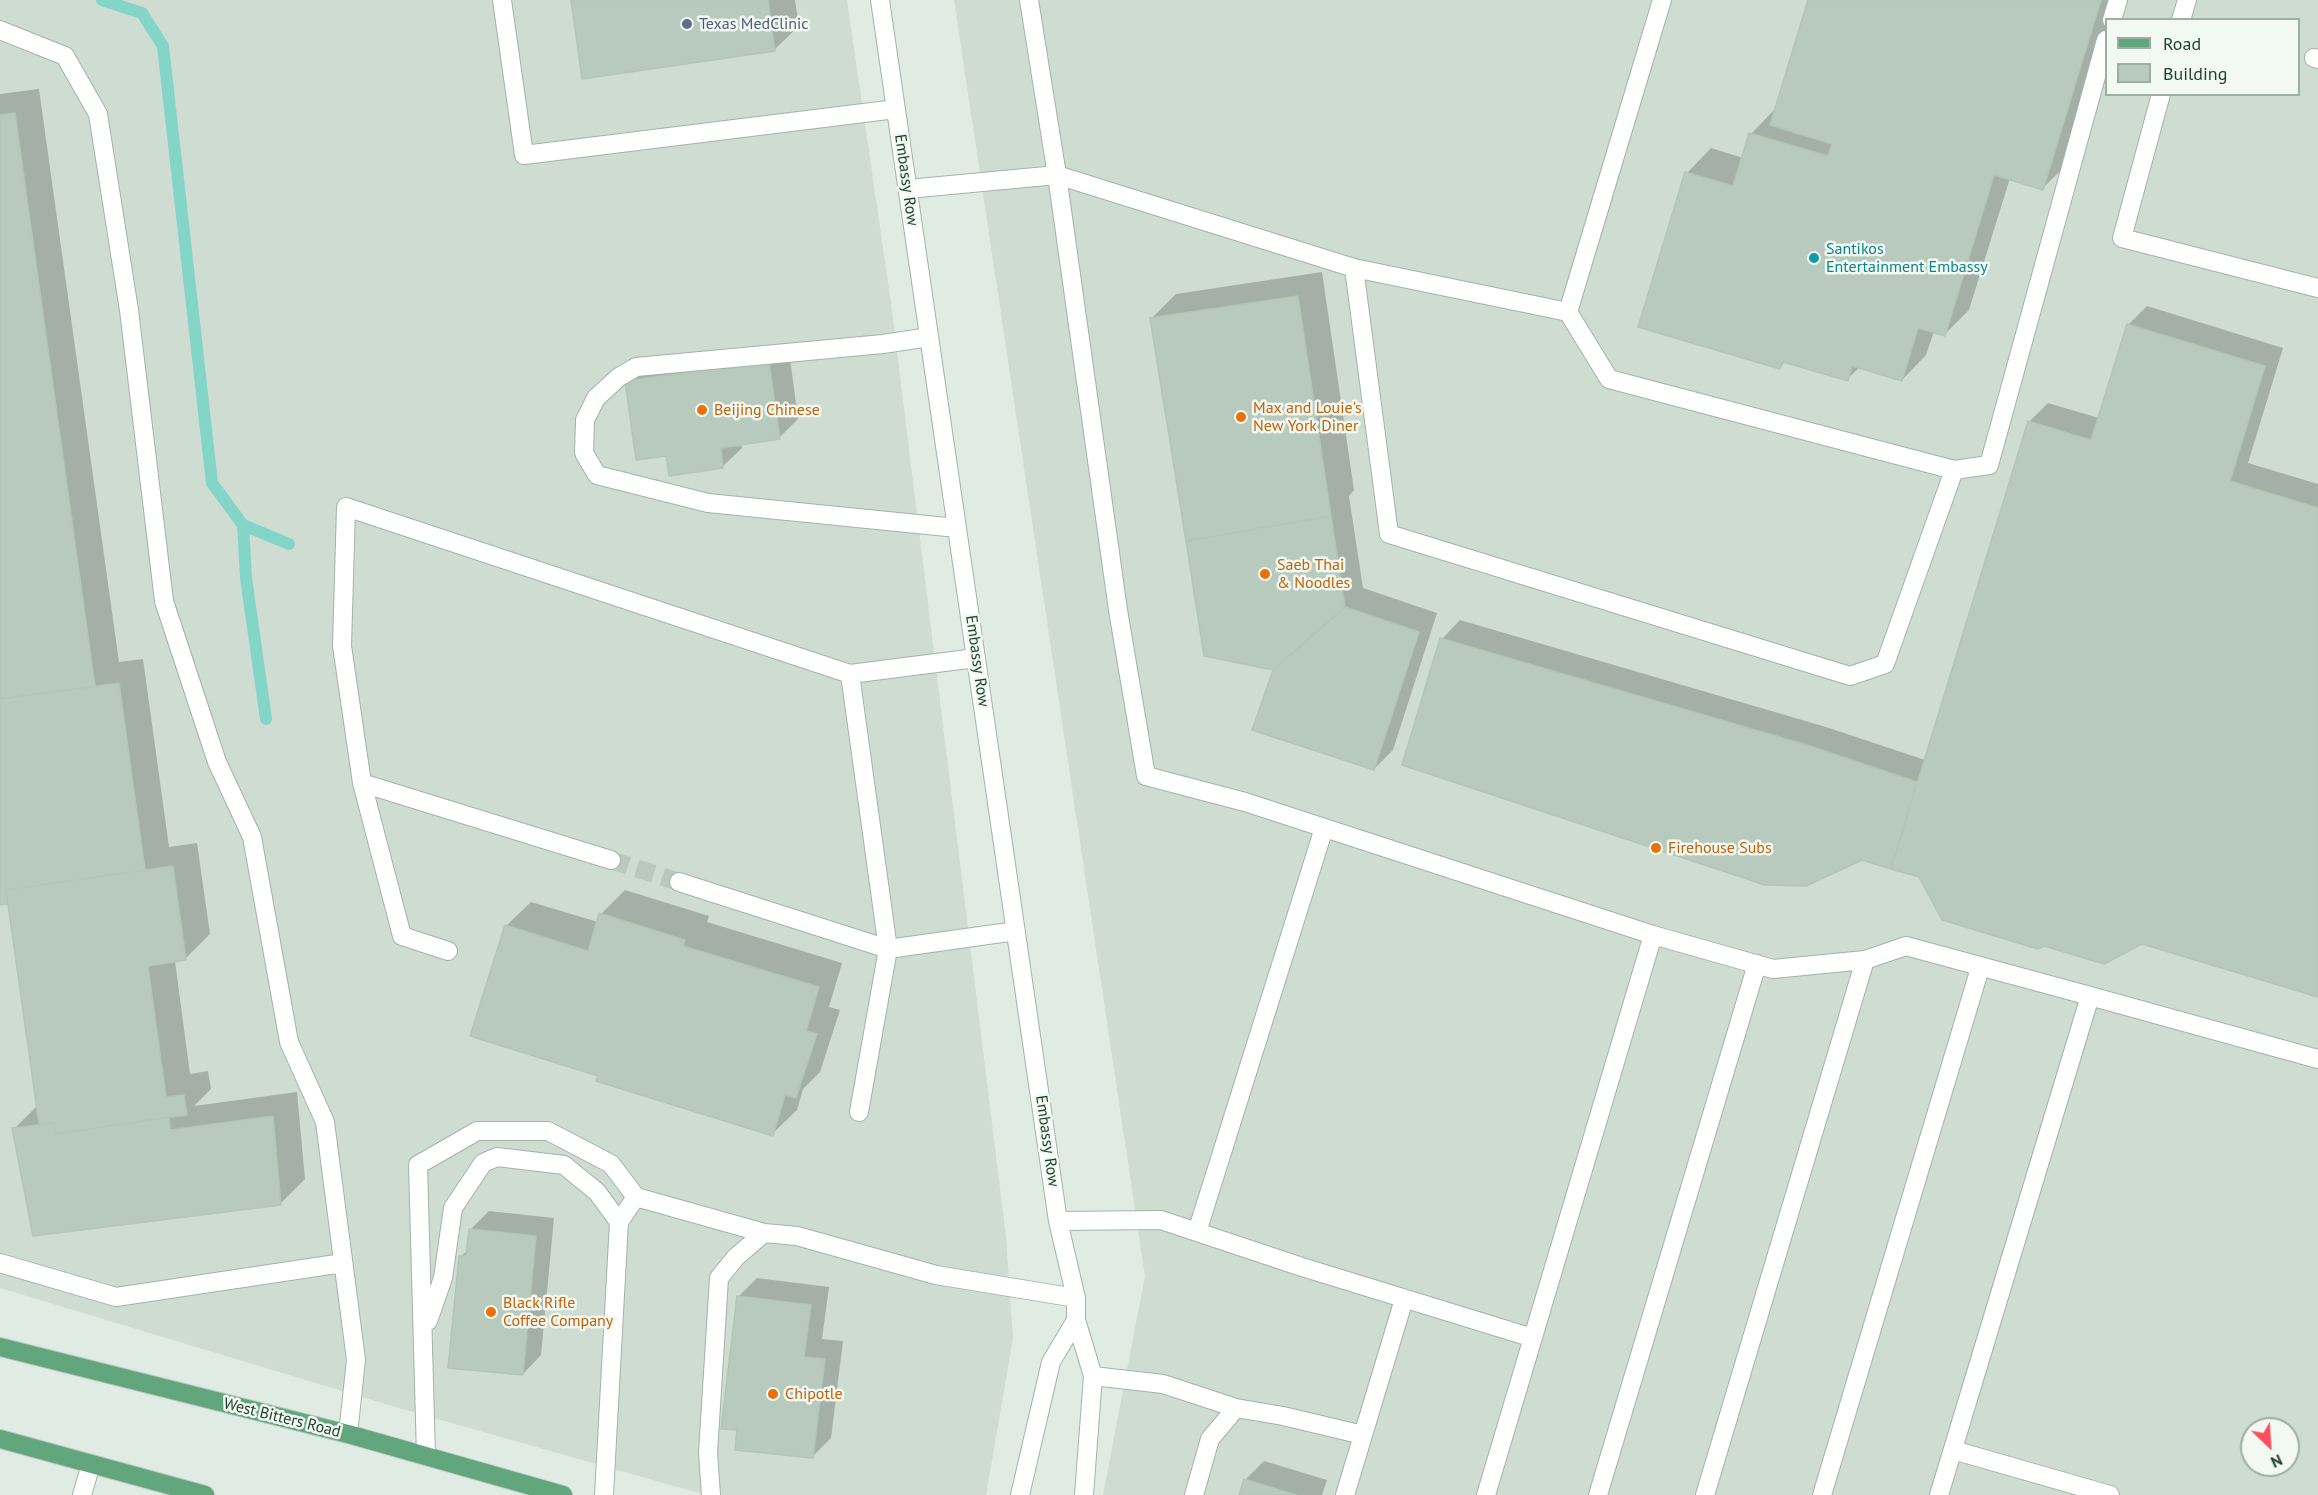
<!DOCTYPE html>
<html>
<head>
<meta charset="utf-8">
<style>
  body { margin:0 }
  #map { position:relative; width:2318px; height:1495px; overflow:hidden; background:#e0ece3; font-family:"PT Sans",sans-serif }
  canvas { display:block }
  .legend { position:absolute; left:2105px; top:18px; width:195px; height:78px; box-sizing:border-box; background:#f1f9f2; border:2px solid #9daea2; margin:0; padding:8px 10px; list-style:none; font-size:18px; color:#1f3e2b }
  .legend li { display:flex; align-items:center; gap:12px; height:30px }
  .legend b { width:30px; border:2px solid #9daea2 }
  .north { position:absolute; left:2240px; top:1417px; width:60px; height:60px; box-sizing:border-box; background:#f1f9f2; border:2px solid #9daea2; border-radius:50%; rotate:155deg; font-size:16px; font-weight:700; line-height:24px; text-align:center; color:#1f3e2b }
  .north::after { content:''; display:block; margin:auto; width:21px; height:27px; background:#fd4e5e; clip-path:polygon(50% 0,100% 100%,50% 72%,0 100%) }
</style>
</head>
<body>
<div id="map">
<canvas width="2318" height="1495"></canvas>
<ul class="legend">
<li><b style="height:8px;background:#61a67d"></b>Road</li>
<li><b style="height:16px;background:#b8cabd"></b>Building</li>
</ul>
<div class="north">N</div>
</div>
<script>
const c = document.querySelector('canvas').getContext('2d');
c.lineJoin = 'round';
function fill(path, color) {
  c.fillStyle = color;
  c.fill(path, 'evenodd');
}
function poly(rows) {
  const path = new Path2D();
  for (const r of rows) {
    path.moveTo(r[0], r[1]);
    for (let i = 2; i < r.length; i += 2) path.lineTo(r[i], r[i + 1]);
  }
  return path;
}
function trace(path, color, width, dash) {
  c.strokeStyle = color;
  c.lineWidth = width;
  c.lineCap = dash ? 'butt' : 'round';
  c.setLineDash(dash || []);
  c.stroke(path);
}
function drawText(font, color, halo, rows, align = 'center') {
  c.font = font + ' "PT Sans",sans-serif';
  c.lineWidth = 5;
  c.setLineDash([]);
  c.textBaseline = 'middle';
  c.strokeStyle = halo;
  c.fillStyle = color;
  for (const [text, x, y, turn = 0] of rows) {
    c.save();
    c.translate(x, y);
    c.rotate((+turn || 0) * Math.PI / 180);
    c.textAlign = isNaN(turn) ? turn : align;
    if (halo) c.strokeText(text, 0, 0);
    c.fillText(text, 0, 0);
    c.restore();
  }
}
fill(poly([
  [0,0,847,0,891,303,1006,1237,1013,1338,986,1495,706,1495,402,1409,0,1288],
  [954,0,2318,0,2318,1495,1103,1495,1145,1276],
  [2106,20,2298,20,2298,94,2106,94],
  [2252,1429,2288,1429,2288,1465,2252,1465]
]), '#cedcd1');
fill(poly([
  [573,0,795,0,799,26,774,50],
  [1810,0,2117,0,2106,20,2106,35,2067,164,2043,188,2010,178,1969,310,1945,334,1934,331,1926,355,1902,380,1860,367,1847,379,1786,361,1779,367,1687,173,1711,148,1743,158,1751,134,1775,109],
  [39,89,119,662,143,659,169,847,197,843,210,934,185,959,175,961,190,1074,208,1071,211,1089,194,1106,297,1092,305,1179,281,1203,14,1129,38,1105,9,902,0,903,0,94],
  [1322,272,1354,490,1349,496,1363,588,1437,613,1393,750,1374,769,1275,669,1152,318,1176,294],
  [2147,306,2283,348,2248,463,2318,484,2318,995,1862,858,1442,639,1460,620,1826,727,1925,760,2029,422,2048,403,2099,418,2128,325],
  [788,343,798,419,779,438,741,443,742,448,723,466,668,454,626,381,645,363],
  [625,890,709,916,707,922,842,963,829,1007,840,1010,820,1072,803,1089,797,1110,772,1134,600,1075,506,926,531,902,598,922,601,914],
  [489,1211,554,1218,541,1355,523,1374,460,1257,469,1249,470,1230],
  [757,1278,829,1287,822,1339,843,1341,831,1438,812,1457,739,1429,738,1297],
  [1264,1461,1327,1480,1322,1495,1241,1495,1245,1480]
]), '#0003');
trace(poly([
  [102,0,142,13,163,46,212,483,243,525,246,578,266,719],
  [243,525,289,544]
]), '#83d6c7', 12);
const building = poly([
  [571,0,768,0,775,51,582,79,571,0],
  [1808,0,2101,0,2043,190,1994,175,1945,336,1918,328,1902,381,1852,366,1848,381,1783,362,1780,369,1638,327,1685,172,1733,186,1749,133,1828,156,1832,144,1770,125,1808,0],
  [15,113,95,686,0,699,0,115,15,113],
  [1298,296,1331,516,1186,541,1150,318,1298,296],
  [2127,324,2265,366,2230,481,2318,508,2318,997,2142,944,2104,964,2044,946,2038,949,1942,920,1919,877,1891,869,2028,421,2091,440,2127,324],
  [769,361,780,439,721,448,723,468,669,476,666,456,636,460,625,381,769,361],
  [1331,516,1345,607,1273,670,1204,656,1186,541,1331,516],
  [1345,607,1419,632,1374,770,1252,730,1273,670,1345,607],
  [1440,638,1807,745,1917,782,1891,869,1862,860,1806,886,1765,885,1402,765,1440,638],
  [119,683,145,870,6,890,8,904,0,905,0,699,119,683],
  [173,866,186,960,148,966,166,1097,184,1095,187,1115,55,1134,54,1123,39,1124,6,890,173,866],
  [599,913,685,940,683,946,819,987,806,1031,817,1034,796,1098,785,1095,773,1136,596,1081,598,1076,470,1036,505,925,588,951,599,913],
  [273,1116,281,1205,33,1236,12,1128,54,1123,55,1134,169,1117,170,1130,273,1116],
  [469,1229,536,1236,523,1375,448,1368,459,1256,466,1256,469,1229],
  [737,1296,811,1305,804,1357,825,1359,813,1458,735,1450,737,1430,721,1429,737,1296],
  [1244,1479,1296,1495,1239,1495,1244,1479]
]);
fill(building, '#b8cabd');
trace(building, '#b2c6b7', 1.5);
trace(poly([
  [611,860,679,882]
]), '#b9c9be', 18, [18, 9]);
const minor = poly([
  [502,0,524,155,896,109],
  [880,0,1058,1221,1076,1298,1076,1320,1093,1376,1084,1495],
  [1029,0,1057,175,1354,268,1389,534,1850,676,1885,664,1954,470,1609,379,1568,312,1662,0],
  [2112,20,2118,0],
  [2181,20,2187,0],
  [0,30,65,56,98,114,129,310,164,601,217,762,252,837,289,1042,325,1122,356,1360,348,1434],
  [2314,58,2318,59],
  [2161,94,2122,238,2318,288],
  [908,189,1057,175,1118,610,1146,776,1245,802,1653,935,1773,969,1865,960,1906,946,2090,996],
  [1354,268,1568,312],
  [929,337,883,344,636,367,619,377,596,398,585,420,584,453,597,475,708,503,957,528],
  [1954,470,1989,465,2106,40],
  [976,658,850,674,888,949,1016,931],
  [362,783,402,936,448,951],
  [611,860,362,783,342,646,346,507,850,674],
  [679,882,888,949,859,1112],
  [1058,1221,1161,1220,1302,1267,1533,1338],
  [1197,1232,1324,828],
  [0,1263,116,1297,343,1263],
  [428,1321,443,1278,453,1208,483,1163,497,1157,564,1165,597,1192,619,1222],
  [1093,1376,1163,1384,1236,1408],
  [1953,1450,2110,1495],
  [426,1456,418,1165,477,1131,548,1131,611,1164,636,1197,764,1233],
  [82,1495,91,1464],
  [604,1495,619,1222,636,1197],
  [711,1495,708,1453,719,1278,736,1257,764,1233,797,1236,936,1275,1076,1298],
  [1020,1495,1051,1362,1076,1320],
  [1194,1495,1210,1439,1236,1408,1283,1416,1363,1435],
  [1345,1495,1404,1299],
  [1486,1495,1653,935],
  [1598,1495,1757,964],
  [1705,1495,1865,960],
  [1822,1495,1980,968],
  [1939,1495,2090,996,2318,1059]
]);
const major = poly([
  [0,1347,348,1434,563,1495],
  [0,1439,205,1495]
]);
trace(minor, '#a2b4a8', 20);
trace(major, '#c0c9c4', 20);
trace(minor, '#fff', 18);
trace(major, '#61a67d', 18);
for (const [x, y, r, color] of [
  [687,24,6,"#5c6f8a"],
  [1814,258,6,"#0f9aa8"],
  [702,410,6,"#e8710a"],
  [1241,417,6,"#e8710a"],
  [1265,574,6,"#e8710a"],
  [1656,848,6,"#e8710a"],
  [491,1312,6,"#e8710a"],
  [773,1394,6,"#e8710a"]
]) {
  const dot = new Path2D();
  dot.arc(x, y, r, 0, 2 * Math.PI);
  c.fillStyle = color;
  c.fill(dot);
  trace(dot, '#f1f9f2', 2);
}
drawText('16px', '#4e5e75', '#f1f9f2', [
  ["Texas MedClinic",699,24]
], 'left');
drawText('16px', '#1f3e2b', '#f1f9f2', [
  ["Embassy Row",906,180,82],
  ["Embassy Row",977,661,82],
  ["Embassy Row",1047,1141,82],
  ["West Bitters Road",282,1418,14]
]);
drawText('16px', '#0d838f', '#f1f9f2', [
  ["Santikos",1826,249],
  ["Entertainment Embassy",1826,267]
], 'left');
drawText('16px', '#c56008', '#f1f9f2', [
  ["Max and Louie's",1253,408],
  ["New York Diner",1253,426],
  ["Beijing Chinese",714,410],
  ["Saeb Thai",1277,565],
  ["& Noodles",1277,583],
  ["Firehouse Subs",1668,848],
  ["Black Rifle",503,1303],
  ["Coffee Company",503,1321],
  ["Chipotle",785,1394]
], 'left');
</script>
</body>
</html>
